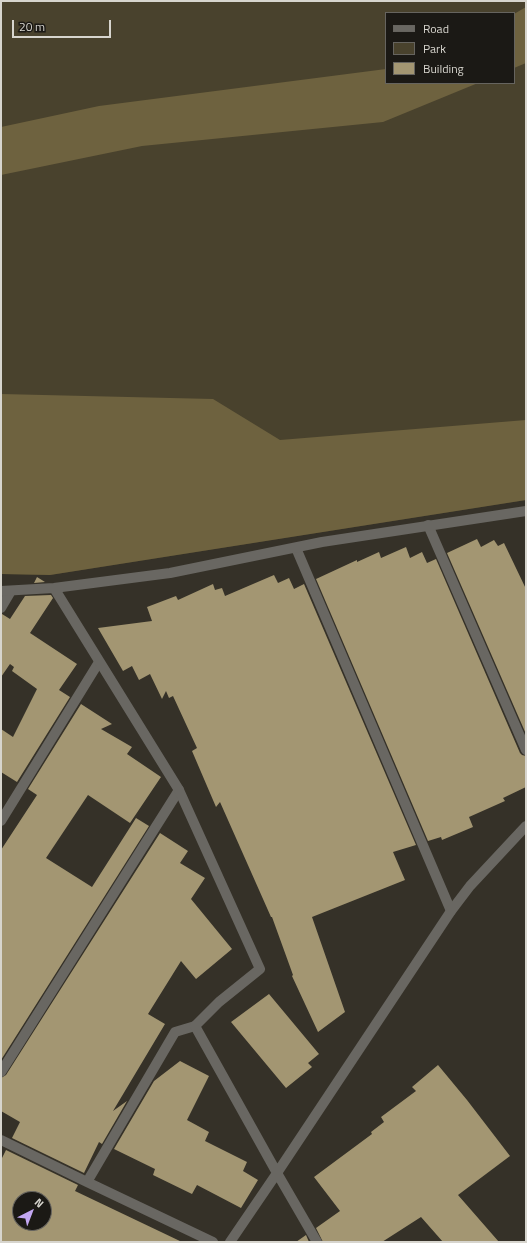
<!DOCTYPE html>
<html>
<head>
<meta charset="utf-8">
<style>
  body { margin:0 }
  #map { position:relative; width:527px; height:1243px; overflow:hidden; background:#353128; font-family:"Titillium Web",sans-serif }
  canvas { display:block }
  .frame { position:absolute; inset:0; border:2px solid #d7d5ce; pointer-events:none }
  .legend { position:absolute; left:385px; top:12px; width:130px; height:72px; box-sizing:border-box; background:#1b1915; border:1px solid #66645f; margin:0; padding:5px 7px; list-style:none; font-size:12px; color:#d7d5ce }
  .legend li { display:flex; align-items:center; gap:8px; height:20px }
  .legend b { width:20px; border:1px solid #66645f }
  .north { position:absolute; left:12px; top:1191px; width:40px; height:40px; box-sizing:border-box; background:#1b1915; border:1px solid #66645f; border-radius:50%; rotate:42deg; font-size:11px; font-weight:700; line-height:16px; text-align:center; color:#d7d5ce }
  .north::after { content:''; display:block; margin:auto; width:14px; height:18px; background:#c3a7f2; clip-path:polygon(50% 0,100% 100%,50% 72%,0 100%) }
  .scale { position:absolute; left:12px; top:20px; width:99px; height:18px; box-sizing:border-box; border:2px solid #d7d5ce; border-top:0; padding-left:5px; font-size:12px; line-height:14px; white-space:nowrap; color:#d7d5ce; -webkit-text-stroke:3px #1b1915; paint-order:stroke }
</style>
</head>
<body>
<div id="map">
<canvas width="527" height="1243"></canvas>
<div class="frame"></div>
<ul class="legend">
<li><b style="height:5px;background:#696762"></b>Road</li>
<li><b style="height:11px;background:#49422d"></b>Park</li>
<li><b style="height:11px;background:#a39672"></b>Building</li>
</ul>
<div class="north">N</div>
<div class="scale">20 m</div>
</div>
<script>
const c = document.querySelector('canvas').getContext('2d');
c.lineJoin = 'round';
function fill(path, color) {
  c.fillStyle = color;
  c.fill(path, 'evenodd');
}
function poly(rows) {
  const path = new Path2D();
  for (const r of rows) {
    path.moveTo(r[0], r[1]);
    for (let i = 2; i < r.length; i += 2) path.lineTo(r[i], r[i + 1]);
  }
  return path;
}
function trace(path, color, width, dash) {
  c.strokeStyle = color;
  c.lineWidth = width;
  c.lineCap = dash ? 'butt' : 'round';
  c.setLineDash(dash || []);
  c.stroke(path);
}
fill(poly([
  [1,1,526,1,526,500,50,575,1,574],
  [386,13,514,13,514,83,386,83]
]), '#49422d');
fill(poly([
  [526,7,526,63,514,68,514,14],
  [386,69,386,83,478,83,383,122,142,146,1,175,1,127,99,106],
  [1,394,213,399,280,440,526,420,526,500,50,575,1,574]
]), '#6e623f');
fill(poly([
  [477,539,481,547,494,540,498,546,504,543,526,589,526,734,447,553],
  [406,547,410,558,422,552,427,563,436,559,520,753,522,755,526,756,526,787,503,798,505,801,469,817,473,827,442,840,441,837,428,841,316,579,357,560,357,562,379,552,381,558],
  [274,575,278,583,289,578,294,589,304,584,416,845,393,852,405,880,312,917,345,1012,318,1032,292,976,293,975,272,917,271,917,220,802,216,807,192,751,197,748,173,696,169,698,166,691,162,699,150,674,139,680,132,666,123,671,98,628,152,621,147,607,176,596,178,600,213,584,215,590,222,588,225,596],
  [37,577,45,582,34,583],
  [51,595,53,598,30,633,77,664,59,690,70,697,17,782,1,772,1,729,13,737,37,689,12,671,14,667,10,664,1,677,1,614,2,614,10,619,25,596],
  [81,704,112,724,101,729,132,747,127,754,161,777,130,823,88,795,46,858,92,887,136,818,149,826,1,1060,1,850,37,795,28,789],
  [160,833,188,851,180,863,205,878,191,899,232,949,196,979,181,961,148,1014,165,1024,113,1111,127,1101,102,1144,99,1142,84,1173,12,1138,20,1122,1,1111,1,1078,6,1075],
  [269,994,319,1054,308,1063,312,1067,286,1088,231,1022],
  [180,1061,209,1076,187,1120,209,1132,205,1141,247,1162,243,1171,258,1180,241,1208,197,1185,192,1194,153,1175,155,1169,114,1149,154,1081],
  [438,1065,467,1100,510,1156,458,1195,499,1242,443,1242,421,1217,382,1242,323,1242,316,1228,340,1211,314,1177,372,1134,371,1132,384,1122,381,1117,416,1091,412,1087],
  [6,1150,78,1185,75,1191,182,1242,1,1242,1,1160],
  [20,1199,44,1199,44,1223,20,1223],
  [306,1235,309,1242,296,1242]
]), '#a39672');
trace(poly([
  [428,525,526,750],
  [296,548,451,911],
  [1,608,11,591],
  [1,821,99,662],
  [1,1072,179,790],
  [1,1140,87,1182,213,1242],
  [87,1182,175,1032,195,1026]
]), '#696762', 10);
trace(poly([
  [54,588,179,790,260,969,219,1002,195,1026,277,1173,230,1242],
  [1,591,54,588,170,573,322,542,526,511],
  [317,1242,277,1173,451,911,470,886,526,826]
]), '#696762', 10);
</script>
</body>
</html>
